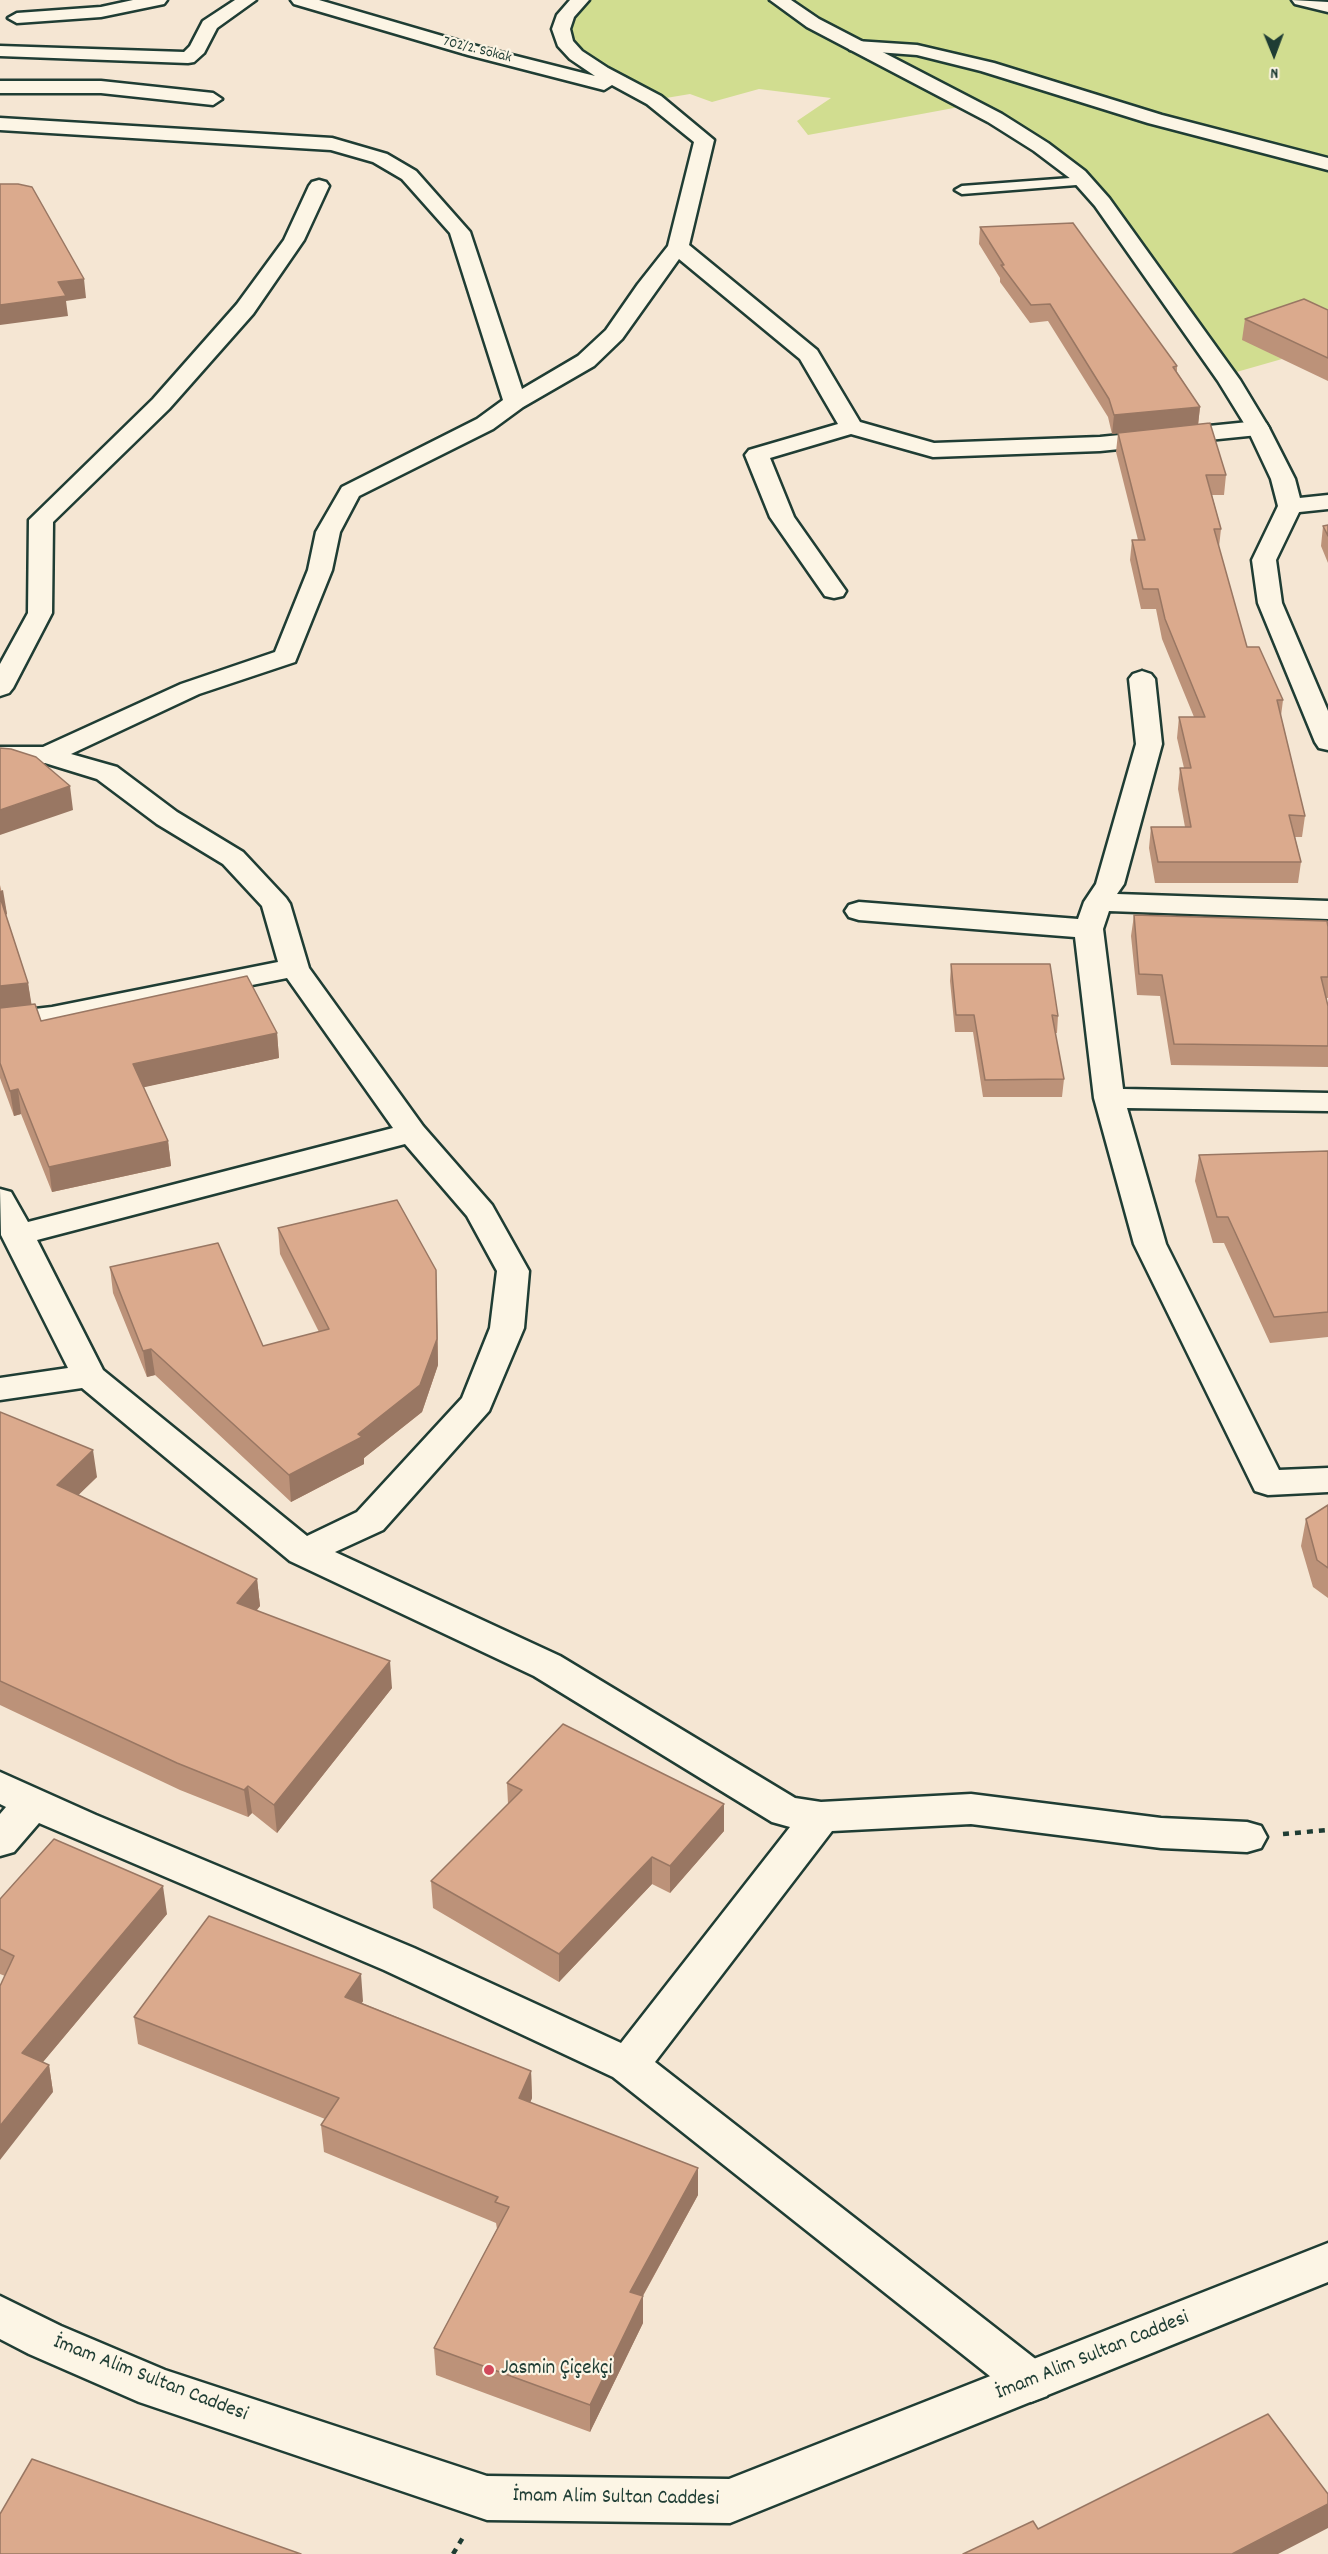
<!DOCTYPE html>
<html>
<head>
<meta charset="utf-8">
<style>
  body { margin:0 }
  #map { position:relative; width:1328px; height:2554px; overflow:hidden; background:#f5e6d3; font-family:Dekko,sans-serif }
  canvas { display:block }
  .north { position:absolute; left:1244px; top:24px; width:60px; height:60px; -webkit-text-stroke:4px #fcf5e5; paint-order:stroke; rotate:179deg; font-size:16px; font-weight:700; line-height:24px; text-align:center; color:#1f3d34 }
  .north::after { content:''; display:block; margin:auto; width:21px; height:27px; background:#1f3d34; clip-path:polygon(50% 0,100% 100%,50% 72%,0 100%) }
</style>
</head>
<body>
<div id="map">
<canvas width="1328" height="2554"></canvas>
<div class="north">N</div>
</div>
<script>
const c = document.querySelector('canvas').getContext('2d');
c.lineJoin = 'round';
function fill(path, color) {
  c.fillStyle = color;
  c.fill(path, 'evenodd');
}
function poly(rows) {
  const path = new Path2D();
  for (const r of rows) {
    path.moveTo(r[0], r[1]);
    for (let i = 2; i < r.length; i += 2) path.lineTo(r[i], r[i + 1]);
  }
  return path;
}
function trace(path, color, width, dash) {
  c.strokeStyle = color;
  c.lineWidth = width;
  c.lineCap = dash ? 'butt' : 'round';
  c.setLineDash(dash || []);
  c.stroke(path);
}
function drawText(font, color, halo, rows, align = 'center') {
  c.font = font + ' Dekko,sans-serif';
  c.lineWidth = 4.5;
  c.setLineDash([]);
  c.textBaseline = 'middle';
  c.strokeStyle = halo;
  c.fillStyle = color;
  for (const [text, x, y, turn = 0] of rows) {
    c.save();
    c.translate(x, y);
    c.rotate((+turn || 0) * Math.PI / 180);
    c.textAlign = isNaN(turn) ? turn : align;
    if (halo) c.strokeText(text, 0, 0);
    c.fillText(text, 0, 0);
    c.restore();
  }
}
fill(poly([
  [580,0,1301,0,1328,7,1328,332,1243,339,1282,359,1226,375,1078,175,970,105,808,135,797,121,831,98,759,89,712,102,690,94,654,100,576,55,566,15]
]), '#d1dd90');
const lane = poly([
  [1084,177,1089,178,1089,184,962,194,955,190,962,186,1084,177]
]);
const street = poly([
  [133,0,167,0,164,4,101,17,17,23,8,18,17,13,101,7,133,0],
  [235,0,256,0,217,28,204,53,194,62,188,63,0,56,0,46,184,52,190,46,203,21,235,0],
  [291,0,319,0,480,47,595,76,570,59,558,46,552,29,557,15,570,0,589,0,574,17,570,29,573,41,582,51,608,68,661,96,714,140,689,245,817,350,860,422,934,443,1100,437,1258,421,1266,423,1269,428,1266,433,1258,435,1100,451,933,457,851,434,770,458,794,517,846,591,843,596,834,598,825,596,770,517,745,455,749,450,838,424,800,359,679,259,622,339,594,366,523,407,493,429,359,496,340,532,332,570,295,662,199,694,71,754,117,767,177,812,243,852,286,898,290,904,309,968,423,1126,492,1205,529,1271,524,1328,489,1411,383,1530,335,1552,560,1656,795,1798,821,1802,971,1794,1161,1818,1247,1822,1261,1826,1267,1837,1261,1848,1247,1852,1161,1848,971,1824,832,1831,655,2062,1047,2368,1054,2382,1047,2396,1031,2402,1015,2396,613,2077,384,1970,39,1823,14,1852,0,1856,0,1814,6,1807,0,1804,0,1772,96,1815,414,1948,621,2043,790,1827,772,1822,534,1676,290,1561,82,1388,0,1400,0,1378,68,1368,1,1235,0,1189,11,1192,28,1222,393,1128,287,978,52,1025,0,1031,0,1013,52,1007,278,962,262,906,223,864,157,824,97,779,45,763,0,763,0,747,43,747,181,684,275,652,308,570,316,532,342,487,477,419,503,400,450,233,402,179,373,162,331,150,0,130,0,118,332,138,387,154,416,171,470,232,522,389,578,356,606,330,638,284,668,246,694,142,647,104,612,85,604,90,468,55,294,4,291,0],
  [405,1144,467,1216,497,1271,490,1328,462,1398,357,1512,307,1536,103,1370,37,1240,405,1144],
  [856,41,917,45,994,63,1162,115,1328,158,1328,170,1148,123,981,71,917,55,850,50,847,46,850,42,856,41],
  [0,81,101,81,213,93,222,99,213,105,101,93,0,93,0,81],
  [319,180,326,182,329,186,304,240,253,314,169,409,53,522,52,613,13,688,9,693,0,696,0,664,28,613,29,520,153,399,237,304,284,240,309,186,312,182,319,180],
  [1328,495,1328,509,1290,513,1282,511,1278,506,1282,501,1290,499,1328,495],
  [1142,671,1151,674,1155,679,1162,744,1124,884,1117,894,1328,901,1328,919,1109,911,1103,929,1123,1089,1328,1093,1328,1111,1127,1108,1166,1244,1279,1470,1328,1468,1328,1492,1268,1495,1255,1491,1134,1244,1094,1098,1075,937,859,920,849,917,845,911,849,905,859,902,1078,919,1084,902,1096,884,1136,744,1129,679,1133,674,1142,671]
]);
const secondary = poly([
  [770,0,791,0,819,19,1002,114,1048,143,1085,171,1109,198,1240,380,1269,428,1295,479,1302,506,1276,560,1282,603,1328,711,1328,750,1319,748,1315,742,1258,603,1252,560,1278,506,1271,479,1247,428,1218,381,1095,206,1071,179,1034,151,988,122,807,27,770,0],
  [1292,0,1328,2,1328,12,1295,4,1292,0],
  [1328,2243,1328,2282,730,2523,487,2520,139,2402,29,2354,0,2339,0,2296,61,2326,165,2370,487,2476,729,2479,1328,2243]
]);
trace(lane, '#1f3d34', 5);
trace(street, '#1f3d34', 5);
trace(secondary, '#1f3d34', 5);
trace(poly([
  [1283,1834,1328,1830],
  [453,2554,465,2534]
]), '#1f3d34', 4.5, [6, 6]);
fill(lane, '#fcf5e5');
fill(street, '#fcf5e5');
fill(secondary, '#fcf5e5');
fill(poly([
  [980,227,1177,366,1177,372,1200,407,1198,425,1226,475,1224,495,1212,495,1221,529,1219,547,1247,647,1283,700,1281,716,1305,816,1302,837,1295,837,1301,862,1298,883,1155,883,1149,848,1151,827,1185,827,1178,789,1180,768,1184,768,1177,738,1179,717,1194,717,1162,639,1156,609,1141,609,1130,560,1132,540,1138,540,1116,452,1118,433,1112,434,1108,417,1048,321,1030,323,1000,282,1000,278,979,244],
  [1328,310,1328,381,1242,340,1245,319],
  [1328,525,1328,563,1321,546,1323,526],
  [0,885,7,914,6,915,28,983,31,1005,41,1021,277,1033,279,1058,143,1087,168,1141,171,1166,52,1192,21,1114,14,1116,0,1078],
  [1134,915,1328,927,1328,998,1326,998,1328,1006,1328,1067,1171,1065,1160,996,1137,995,1131,936],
  [951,964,1058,1016,1057,1033,1055,1033,1064,1079,1062,1097,983,1097,973,1032,955,1032,950,981],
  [1328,1151,1328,1337,1270,1343,1224,1243,1213,1243,1195,1181,1199,1155],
  [278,1228,437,1296,438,1365,422,1412,364,1458,364,1464,291,1502,155,1375,147,1377,113,1293,110,1267,263,1346,319,1332,280,1254],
  [0,1412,97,1477,78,1495,257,1579,260,1606,257,1610,392,1688,277,1833,252,1813,248,1817,180,1790,0,1705],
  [1328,1505,1328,1598,1313,1587,1301,1546,1306,1519],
  [507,1783,724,1804,724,1831,670,1893,652,1884,559,1982,433,1908,431,1881,508,1804],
  [0,1899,167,1914,43,2062,49,2065,53,2092,5,1976,0,1974],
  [363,2001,362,2003,531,2071,532,2098,530,2103,698,2168,698,2195,643,2296,643,2323,590,2432,436,2375,434,2348,497,2229,496,2223,324,2152,321,2125,325,2119,138,2044,134,2017]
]), '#bc9279');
fill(poly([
  [84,279,86,298,66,301,68,316,0,325,0,305,58,282],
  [1200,407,1198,425,1112,434,1114,415],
  [70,786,73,810,0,835,0,810],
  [3,890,7,914,2,916,0,903,0,891],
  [28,983,32,1007,0,1011,0,986],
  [277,1033,279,1058,136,1089,133,1064],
  [18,1089,21,1114,14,1116,10,1091],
  [168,1141,171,1166,52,1192,49,1167],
  [436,1270,438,1365,422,1412,364,1458,364,1464,291,1502,289,1475,358,1434],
  [151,1349,155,1375,147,1377,143,1351],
  [93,1450,97,1477,61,1512,57,1485],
  [257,1579,260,1606,240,1630,237,1603],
  [390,1661,392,1688,277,1833,274,1805],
  [248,1786,252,1813,248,1817,244,1790],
  [724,1804,724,1831,670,1893,670,1866],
  [652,1857,652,1884,559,1982,559,1954],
  [163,1886,167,1914,27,2081,22,2053],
  [361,1974,363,2001,347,2024,345,1997],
  [49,2065,53,2092,0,2160,0,2126],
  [531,2071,532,2098,520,2126,519,2098],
  [698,2168,698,2195,630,2319,630,2292],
  [643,2296,643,2323,590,2432,590,2405],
  [1328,2504,1328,2528,1278,2554,1232,2554]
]), '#997763');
const building = poly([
  [0,184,18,184,32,187,84,279,58,282,66,296,0,305,0,184],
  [1073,223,1177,366,1173,367,1200,407,1114,415,1109,399,1050,304,1031,305,1001,265,1004,265,980,227,1073,223],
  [1304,299,1328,310,1328,358,1245,319,1304,299],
  [1210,423,1226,475,1206,475,1221,529,1214,529,1247,647,1259,647,1283,700,1277,700,1305,816,1289,815,1301,862,1158,862,1151,827,1191,827,1180,768,1191,768,1179,717,1205,717,1165,619,1158,589,1143,589,1132,540,1145,540,1118,433,1210,423],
  [1328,525,1328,536,1323,526,1328,525],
  [0,748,11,749,36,757,70,786,0,810,0,748],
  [0,897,28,983,0,986,0,897],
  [1134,915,1327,921,1328,927,1328,977,1321,977,1328,1006,1328,1046,1174,1044,1162,975,1139,974,1134,915],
  [951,964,1050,964,1058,1016,1052,1015,1064,1079,985,1080,974,1015,956,1015,951,964],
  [247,976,277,1033,133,1064,168,1141,49,1167,18,1089,10,1091,0,1063,0,1008,35,1004,41,1021,247,976],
  [1328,1151,1328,1312,1274,1317,1228,1217,1217,1217,1199,1155,1328,1151],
  [397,1200,436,1270,437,1339,420,1385,358,1434,362,1437,289,1475,151,1349,143,1351,110,1267,218,1243,263,1346,329,1329,278,1228,397,1200],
  [0,1412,93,1450,57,1485,257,1579,237,1603,390,1661,274,1805,248,1786,244,1790,177,1763,0,1681,0,1412],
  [1328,1505,1328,1568,1317,1560,1306,1519,1328,1505],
  [563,1724,724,1804,670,1866,652,1857,559,1954,431,1881,522,1790,507,1783,563,1724],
  [54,1839,163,1886,22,2053,49,2065,0,2126,0,1986,14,1956,0,1949,0,1899,54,1839],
  [209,1916,361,1974,345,1997,531,2071,519,2098,698,2168,630,2292,643,2296,590,2405,434,2348,509,2207,495,2202,498,2197,321,2125,339,2098,134,2017,209,1916],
  [1268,2414,1328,2494,1328,2504,1232,2554,963,2554,1033,2521,1038,2529,1268,2414],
  [32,2459,301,2554,0,2554,0,2514,32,2459]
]);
fill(building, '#dbaa8d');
trace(building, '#997763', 1.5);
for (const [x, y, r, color] of [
  [489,2370,6,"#d1495b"]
]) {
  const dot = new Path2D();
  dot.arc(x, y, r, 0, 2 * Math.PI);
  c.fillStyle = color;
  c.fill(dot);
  trace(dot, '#fcf5e5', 2);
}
drawText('15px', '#1f3d34', '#fcf5e5', [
  ["702/2. Sokak",477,51,14]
]);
drawText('21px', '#1f3d34', '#fcf5e5', [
  ["İmam Alim Sultan Caddesi",1093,2357,-22],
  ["İmam Alim Sultan Caddesi",150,2380,21],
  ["İmam Alim Sultan Caddesi",616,2499,1]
]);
drawText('21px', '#1f3d34', '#fcf5e5', [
  ["Jasmin Çiçekçi",501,2370]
], 'left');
</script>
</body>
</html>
